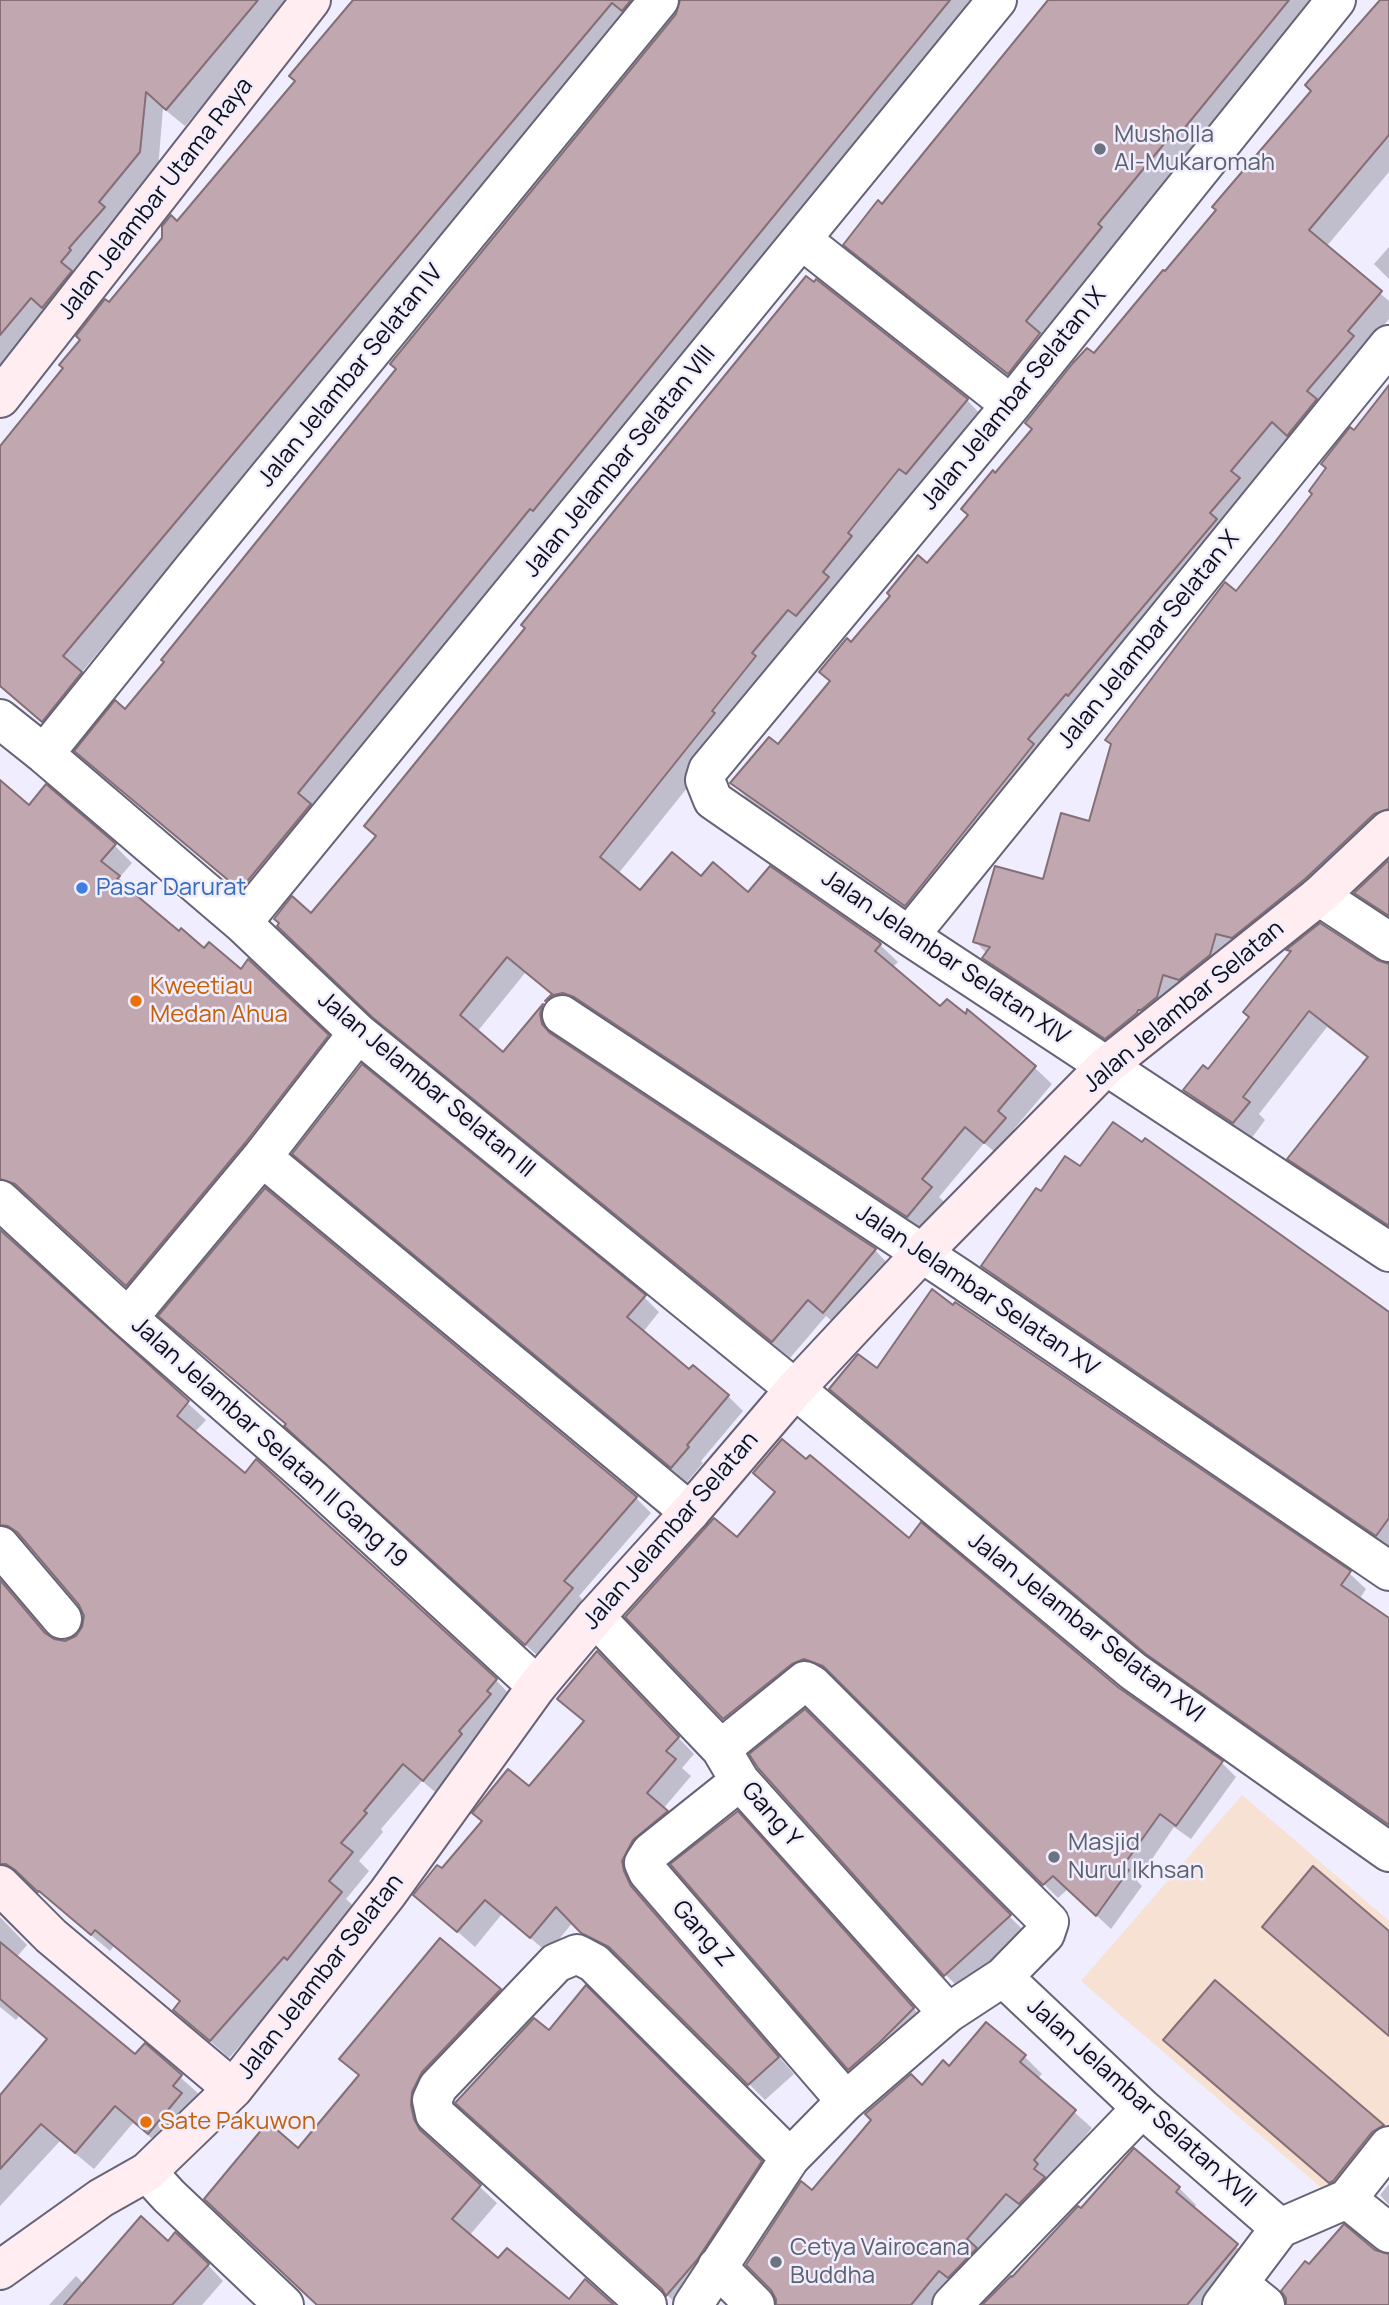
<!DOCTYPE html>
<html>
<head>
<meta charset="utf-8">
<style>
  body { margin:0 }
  canvas { display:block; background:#f0edff }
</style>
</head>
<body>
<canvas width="1389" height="2305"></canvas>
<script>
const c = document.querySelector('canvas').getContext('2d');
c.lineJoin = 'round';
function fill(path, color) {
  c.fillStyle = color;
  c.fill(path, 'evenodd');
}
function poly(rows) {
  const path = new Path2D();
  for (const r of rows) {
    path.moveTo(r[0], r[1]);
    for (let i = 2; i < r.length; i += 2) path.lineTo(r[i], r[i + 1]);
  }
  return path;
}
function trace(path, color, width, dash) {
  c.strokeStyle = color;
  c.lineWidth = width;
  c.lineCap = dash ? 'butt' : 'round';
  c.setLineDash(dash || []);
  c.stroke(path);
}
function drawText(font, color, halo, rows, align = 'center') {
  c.font = font + ' Manrope,sans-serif';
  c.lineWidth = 5;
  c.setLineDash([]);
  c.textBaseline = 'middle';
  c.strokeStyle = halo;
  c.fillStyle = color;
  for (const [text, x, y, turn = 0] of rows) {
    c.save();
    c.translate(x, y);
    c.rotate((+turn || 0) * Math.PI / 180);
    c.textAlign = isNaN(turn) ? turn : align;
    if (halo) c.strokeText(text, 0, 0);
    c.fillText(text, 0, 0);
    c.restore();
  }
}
fill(poly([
  [1242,1795,1389,1921,1389,2130,1332,2197,1081,1981]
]), '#f6e1d3');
fill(poly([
  [0,0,286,0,262,28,265,31,185,126,163,108,158,170,0,375],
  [356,0,664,0,630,19,81,673,98,691,60,738,0,687,0,470,109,304,297,81],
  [682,0,980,0,259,906,94,768,77,751,126,711,677,15],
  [1050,0,1322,0,1115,243,1119,247,1027,391,864,263,845,244,882,206],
  [1382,0,1389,0,1389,172,1326,247,1389,301,1389,319,1247,488,1255,496,922,922,749,800,732,783,778,746,832,682,851,644,927,565,970,515,996,475,1218,211,1313,91,1307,85],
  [1389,247,1389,279,1374,264],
  [1389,395,1389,832,1123,1054,1001,974,985,958,987,954,975,941,1044,881,1090,823,1237,593,1314,494,1354,433],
  [967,400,984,418,925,491,918,485,864,551,868,555,732,732,618,874,640,893,701,879,878,943,898,962,892,968,940,1009,1034,1067,1052,1084,1014,1129,1022,1137,1003,1159,984,1143,939,1197,948,1205,925,1233,564,1017,548,1001,553,995,525,973,477,1032,503,1054,543,1006,560,1023,557,1033,559,1041,875,1250,892,1268,841,1329,826,1316,790,1358,392,1034,296,943,311,915],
  [0,796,114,845,132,863,119,878,136,895,179,933,327,1037,345,1054,145,1303,34,1201,25,1196,13,1196,0,1206],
  [1389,862,1389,920,1373,909,1357,893],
  [1289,950,1389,965,1389,1230,1306,1175,1290,1159,1364,1065,1361,1063,1366,1057,1327,1027,1259,1114,1265,1120,1251,1139,1202,1107,1185,1090,1208,1071,1250,1017,1292,953],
  [310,1169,644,1297,659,1312,643,1332,690,1371,728,1396,743,1411,701,1461,703,1463,687,1482],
  [1081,1169,1378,1307,1380,1304,1389,1311,1389,1548,1000,1282,983,1266,1041,1193],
  [265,1190,636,1498,651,1513,579,1596,587,1604,541,1659,287,1425,176,1330],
  [0,1232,206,1420,194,1433,496,1680,513,1698,441,1797,422,1781,381,1829,383,1832,359,1861,369,1871,346,1899,359,1911,229,2058,175,2010,181,2003,114,1946,110,1951,26,1881,12,1881,0,1891,0,1579,52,1640,66,1642,78,1637,84,1626,85,1614,81,1604,26,1542,15,1542,0,1552],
  [878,1370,1349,1573,1366,1589,1359,1600,1389,1622,1389,1828,1165,1670,847,1405,831,1388],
  [737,1540,910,1541,1222,1763,1236,1777,1191,1839,1174,1827,1137,1881,1142,1886,1111,1929,1068,1889,1058,1898,839,1680,819,1673,738,1732,724,1718],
  [613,1670,694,1754,682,1768,691,1776,663,1809,682,1828,639,1889,647,1905,794,2074,765,2100,628,1963,599,1949,573,1922,548,1953,502,1914,475,1947,416,1895,529,1789,585,1723,560,1699],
  [805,1711,1024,1931,959,1988,945,1974],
  [750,1826,925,2021,862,2081,673,1865],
  [0,1917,27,1945,16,1958,136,2057,145,2046,199,2094,190,2104,166,2150,133,2123,94,2169,60,2141,0,2206,0,2097,48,2040,19,2016,16,2020,0,2007],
  [1264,1927,1389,1934,1389,2037,1281,1944],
  [440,1941,516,2008,427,2123,435,2145,497,2203,469,2236,498,2261,569,2302,612,2305,316,2305,223,2216,298,2150,360,2077,342,2059],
  [1215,1982,1389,2132,1354,2206,1189,2064,1166,2040],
  [586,1988,784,2186,678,2305,481,2126],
  [1025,2057,1042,2074,1037,2079,1092,2128,1050,2178,955,2305,778,2305,812,2193,922,2088,949,2068],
  [1389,2184,1389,2205,1380,2195],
  [1179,2188,1196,2205,1193,2209,1254,2263,1221,2305,985,2305,1081,2210],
  [169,2243,208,2265,223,2281,202,2305,49,2305,76,2276,84,2284]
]), '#0003');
const building = poly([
  [0,0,258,0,166,110,146,92,140,152,99,202,105,207,69,248,71,250,61,262,72,271,42,308,31,298,0,335,0,0],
  [353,0,631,0,622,11,612,3,63,656,82,672,42,722,0,686,0,446,63,368,59,365,80,340,76,336,105,299,109,302,162,238,162,226,171,215,177,221,295,81,289,76,353,0],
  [680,0,950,0,533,511,530,509,298,793,311,804,240,890,74,751,115,700,125,709,164,662,161,660,396,369,390,364,676,14,680,0],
  [1048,0,1289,0,1178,136,1173,133,1098,224,1102,227,1026,321,1040,333,1008,374,843,245,878,200,882,204,1048,0],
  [1380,0,1389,0,1389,135,1309,230,1382,291,1348,331,1354,336,1307,391,1317,399,1287,436,1272,422,1231,471,1240,478,1210,513,1217,519,1068,696,1066,694,1028,739,1034,744,905,906,730,783,769,737,778,744,830,681,819,672,847,638,851,642,890,596,887,593,918,555,927,563,968,515,961,509,993,470,995,473,1032,429,1025,423,1073,363,1087,348,1094,353,1163,270,1165,271,1216,210,1212,207,1311,91,1305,85,1380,0],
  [806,276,814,282,816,279,968,399,906,474,899,469,848,533,852,536,823,572,829,577,796,616,788,610,752,653,756,656,712,711,715,713,600,857,640,890,672,852,701,876,713,862,748,892,770,866,879,942,881,944,875,951,940,1006,947,999,966,1014,967,1009,1036,1066,998,1111,1006,1118,984,1143,965,1127,922,1179,932,1187,907,1217,574,997,563,993,553,995,545,1001,552,994,507,957,460,1015,503,1052,543,1004,540,1014,542,1024,550,1033,876,1249,823,1313,808,1300,772,1342,372,1017,277,926,279,923,274,919,292,896,311,913,376,836,364,826,525,628,521,625,806,276],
  [1389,385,1389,809,1374,814,1305,879,1232,938,1216,934,1210,955,1179,980,1163,975,1157,997,1141,1010,1138,1010,1137,1013,1105,1039,982,958,990,947,973,942,995,866,1043,879,1061,813,1089,821,1111,744,1105,740,1225,582,1236,591,1275,542,1312,494,1309,491,1326,468,1321,464,1350,427,1354,430,1389,385],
  [0,780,29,805,46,784,116,844,101,861,120,876,117,879,179,931,181,928,204,948,209,942,241,969,248,959,329,1035,245,1143,126,1286,15,1184,0,1179,0,780],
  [1389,860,1389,916,1354,893,1389,860],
  [1320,923,1377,960,1389,964,1389,1226,1287,1159,1368,1057,1309,1011,1243,1097,1250,1102,1233,1123,1183,1090,1203,1065,1208,1069,1249,1017,1243,1012,1291,951,1286,950,1320,923],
  [362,1064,646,1295,627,1317,689,1369,693,1365,729,1395,687,1445,689,1447,671,1468,292,1154,362,1064],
  [1113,1122,1142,1142,1145,1138,1389,1312,1389,1518,1376,1536,981,1266,1036,1188,1041,1191,1065,1156,1080,1166,1113,1122],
  [265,1188,637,1497,564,1581,573,1588,525,1645,284,1426,286,1424,158,1316,265,1188],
  [0,1230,189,1401,177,1416,245,1473,256,1459,497,1679,487,1691,491,1694,459,1731,462,1734,423,1781,403,1764,364,1811,367,1813,341,1843,353,1852,329,1881,342,1892,287,1960,284,1957,210,2041,173,2010,180,2001,95,1930,91,1935,39,1891,38,1892,15,1870,6,1864,0,1864,0,1580,45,1633,54,1639,65,1641,76,1636,82,1627,84,1616,79,1605,17,1532,8,1526,0,1525,0,1230],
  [932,1289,953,1305,955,1302,1351,1571,1341,1585,1389,1618,1389,1825,1146,1654,829,1389,858,1354,877,1368,932,1289],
  [782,1439,806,1459,810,1455,909,1538,921,1522,1119,1688,1223,1761,1176,1826,1160,1814,1123,1866,1129,1870,1096,1916,1053,1876,1043,1885,823,1666,804,1659,792,1664,723,1719,625,1617,714,1518,737,1537,775,1492,753,1473,782,1439],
  [597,1651,679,1737,666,1751,676,1759,647,1793,668,1811,633,1840,622,1861,624,1871,631,1886,779,2057,748,2085,609,1947,581,1933,556,1907,530,1938,485,1900,457,1932,413,1895,437,1865,442,1868,482,1821,472,1813,508,1769,529,1786,584,1721,557,1699,597,1651],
  [805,1709,1011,1915,944,1976,758,1768,749,1754,805,1709],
  [738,1811,914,2008,880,2042,848,2070,670,1864,738,1811],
  [1313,1866,1389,1931,1389,2036,1262,1927,1313,1866],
  [440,1938,501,1989,422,2072,412,2092,411,2105,414,2119,420,2130,481,2185,452,2219,498,2258,507,2248,569,2299,585,2279,614,2305,317,2305,204,2199,268,2122,298,2148,359,2075,339,2059,440,1938],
  [0,1942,135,2054,145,2043,182,2075,173,2086,182,2093,148,2134,115,2106,75,2153,41,2124,0,2169,0,2095,47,2039,0,1999,0,1942],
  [1215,1980,1384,2125,1372,2132,1333,2181,1329,2183,1163,2040,1215,1980],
  [586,1985,762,2161,697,2260,666,2296,662,2289,455,2103,534,2018,549,2030,586,1985],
  [986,2022,1026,2055,1020,2062,1076,2110,1034,2160,1038,2164,1034,2169,1045,2177,1019,2204,1006,2194,967,2239,977,2248,948,2278,939,2271,911,2305,776,2305,776,2299,771,2290,746,2265,801,2181,812,2190,871,2120,865,2114,911,2074,922,2085,943,2060,949,2066,986,2022],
  [1134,2148,1180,2187,1176,2192,1238,2244,1187,2305,982,2305,1011,2276,1012,2277,1078,2206,1081,2208,1134,2148],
  [141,2216,168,2241,175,2232,209,2264,172,2305,64,2305,141,2216],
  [1344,2224,1375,2250,1389,2254,1389,2305,1286,2305,1286,2298,1281,2291,1305,2261,1309,2264,1344,2224]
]);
fill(building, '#c0a7b0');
trace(building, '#856f77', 2);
const street = poly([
  [1336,0,1011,405,708,770,705,780,713,800,909,936,1389,1252],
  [802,240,1011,405],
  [0,719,44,754,242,923,358,1033,795,1389,1133,1671,1389,1852],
  [44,754,193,569,659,0],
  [1319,896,1389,942],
  [242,923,997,0],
  [909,936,1389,345],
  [562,1015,961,1279,1389,1571],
  [262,1157,690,1512],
  [0,1200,128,1318,312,1479,537,1686],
  [128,1318,262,1157,358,1033],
  [0,1546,62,1619],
  [595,1617,721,1749,740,1781,948,2013],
  [740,1781,651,1852,644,1863,648,1872,846,2101],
  [1003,1977,1142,2108,1280,2228],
  [147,2172,169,2196,284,2305],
  [1347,2199,1389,2233],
  [717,2267,755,2305],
  [1239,2284,1265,2305],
  [647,2305,435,2114,432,2100,438,2087,556,1963,577,1954,594,1963,790,2158],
  [693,2305,790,2158,846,2101,948,2013,1003,1977,1045,1934,1049,1922,812,1685,805,1681,721,1749],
  [952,2305,1142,2108],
  [1222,2305,1280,2228,1347,2199,1389,2146]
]);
const secondary = poly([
  [0,398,311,0],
  [0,1885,51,1936,233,2089],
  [0,2270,101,2198,147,2172,233,2089,387,1894,537,1686,595,1617,690,1512,795,1389,922,1253,1106,1066,1319,896,1389,830]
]);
trace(street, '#676377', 42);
trace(secondary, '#676377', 42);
trace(street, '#fff', 38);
trace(secondary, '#ffedf1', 38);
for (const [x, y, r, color] of [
  [1100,149,7,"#6b7280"],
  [82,888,7,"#3f7fe0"],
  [136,1001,7,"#e8710a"],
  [1054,1857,7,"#6b7280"],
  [146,2122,7,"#e8710a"],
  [776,2262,7,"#6b7280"]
]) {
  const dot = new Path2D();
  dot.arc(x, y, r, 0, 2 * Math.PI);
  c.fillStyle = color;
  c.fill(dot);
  trace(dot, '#f0edff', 2.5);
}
drawText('24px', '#5b616d', '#f0edff', [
  ["Musholla",1114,135],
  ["Al-Mukaromah",1114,163],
  ["Masjid",1068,1843],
  ["Nurul Ikhsan",1068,1871],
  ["Cetya Vairocana",790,2248],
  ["Buddha",790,2276]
], 'left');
drawText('24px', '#0f0e15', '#f0edff', [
  ["Jalan Jelambar Utama Raya",156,199,-52],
  ["Jalan Jelambar Selatan IV",351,376,-51],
  ["Jalan Jelambar Selatan IX",1014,399,-51],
  ["Jalan Jelambar Selatan VIII",620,462,-51],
  ["Jalan Jelambar Selatan X",1149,640,-51],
  ["Jalan Jelambar Selatan XIV",945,958,34],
  ["Jalan Jelambar Selatan",1184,1007,-40],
  ["Jalan Jelambar Selatan III",426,1085,40],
  ["Jalan Jelambar Selatan XV",977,1291,34],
  ["Jalan Jelambar Selatan II Gang 19",269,1443,42],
  ["Jalan Jelambar Selatan",671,1531,-49],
  ["Jalan Jelambar Selatan XVI",1086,1628,38],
  ["Gang Y",771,1815,49],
  ["Gang Z",702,1934,49],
  ["Jalan Jelambar Selatan",321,1977,-52],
  ["Jalan Jelambar Selatan XVII",1141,2103,42]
]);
drawText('24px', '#366cbe', '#f0edff', [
  ["Pasar Darurat",96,888]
], 'left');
drawText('24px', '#c56008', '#f0edff', [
  ["Kweetiau",150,987],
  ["Medan Ahua",150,1015],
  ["Sate Pakuwon",160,2122]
], 'left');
</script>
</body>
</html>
